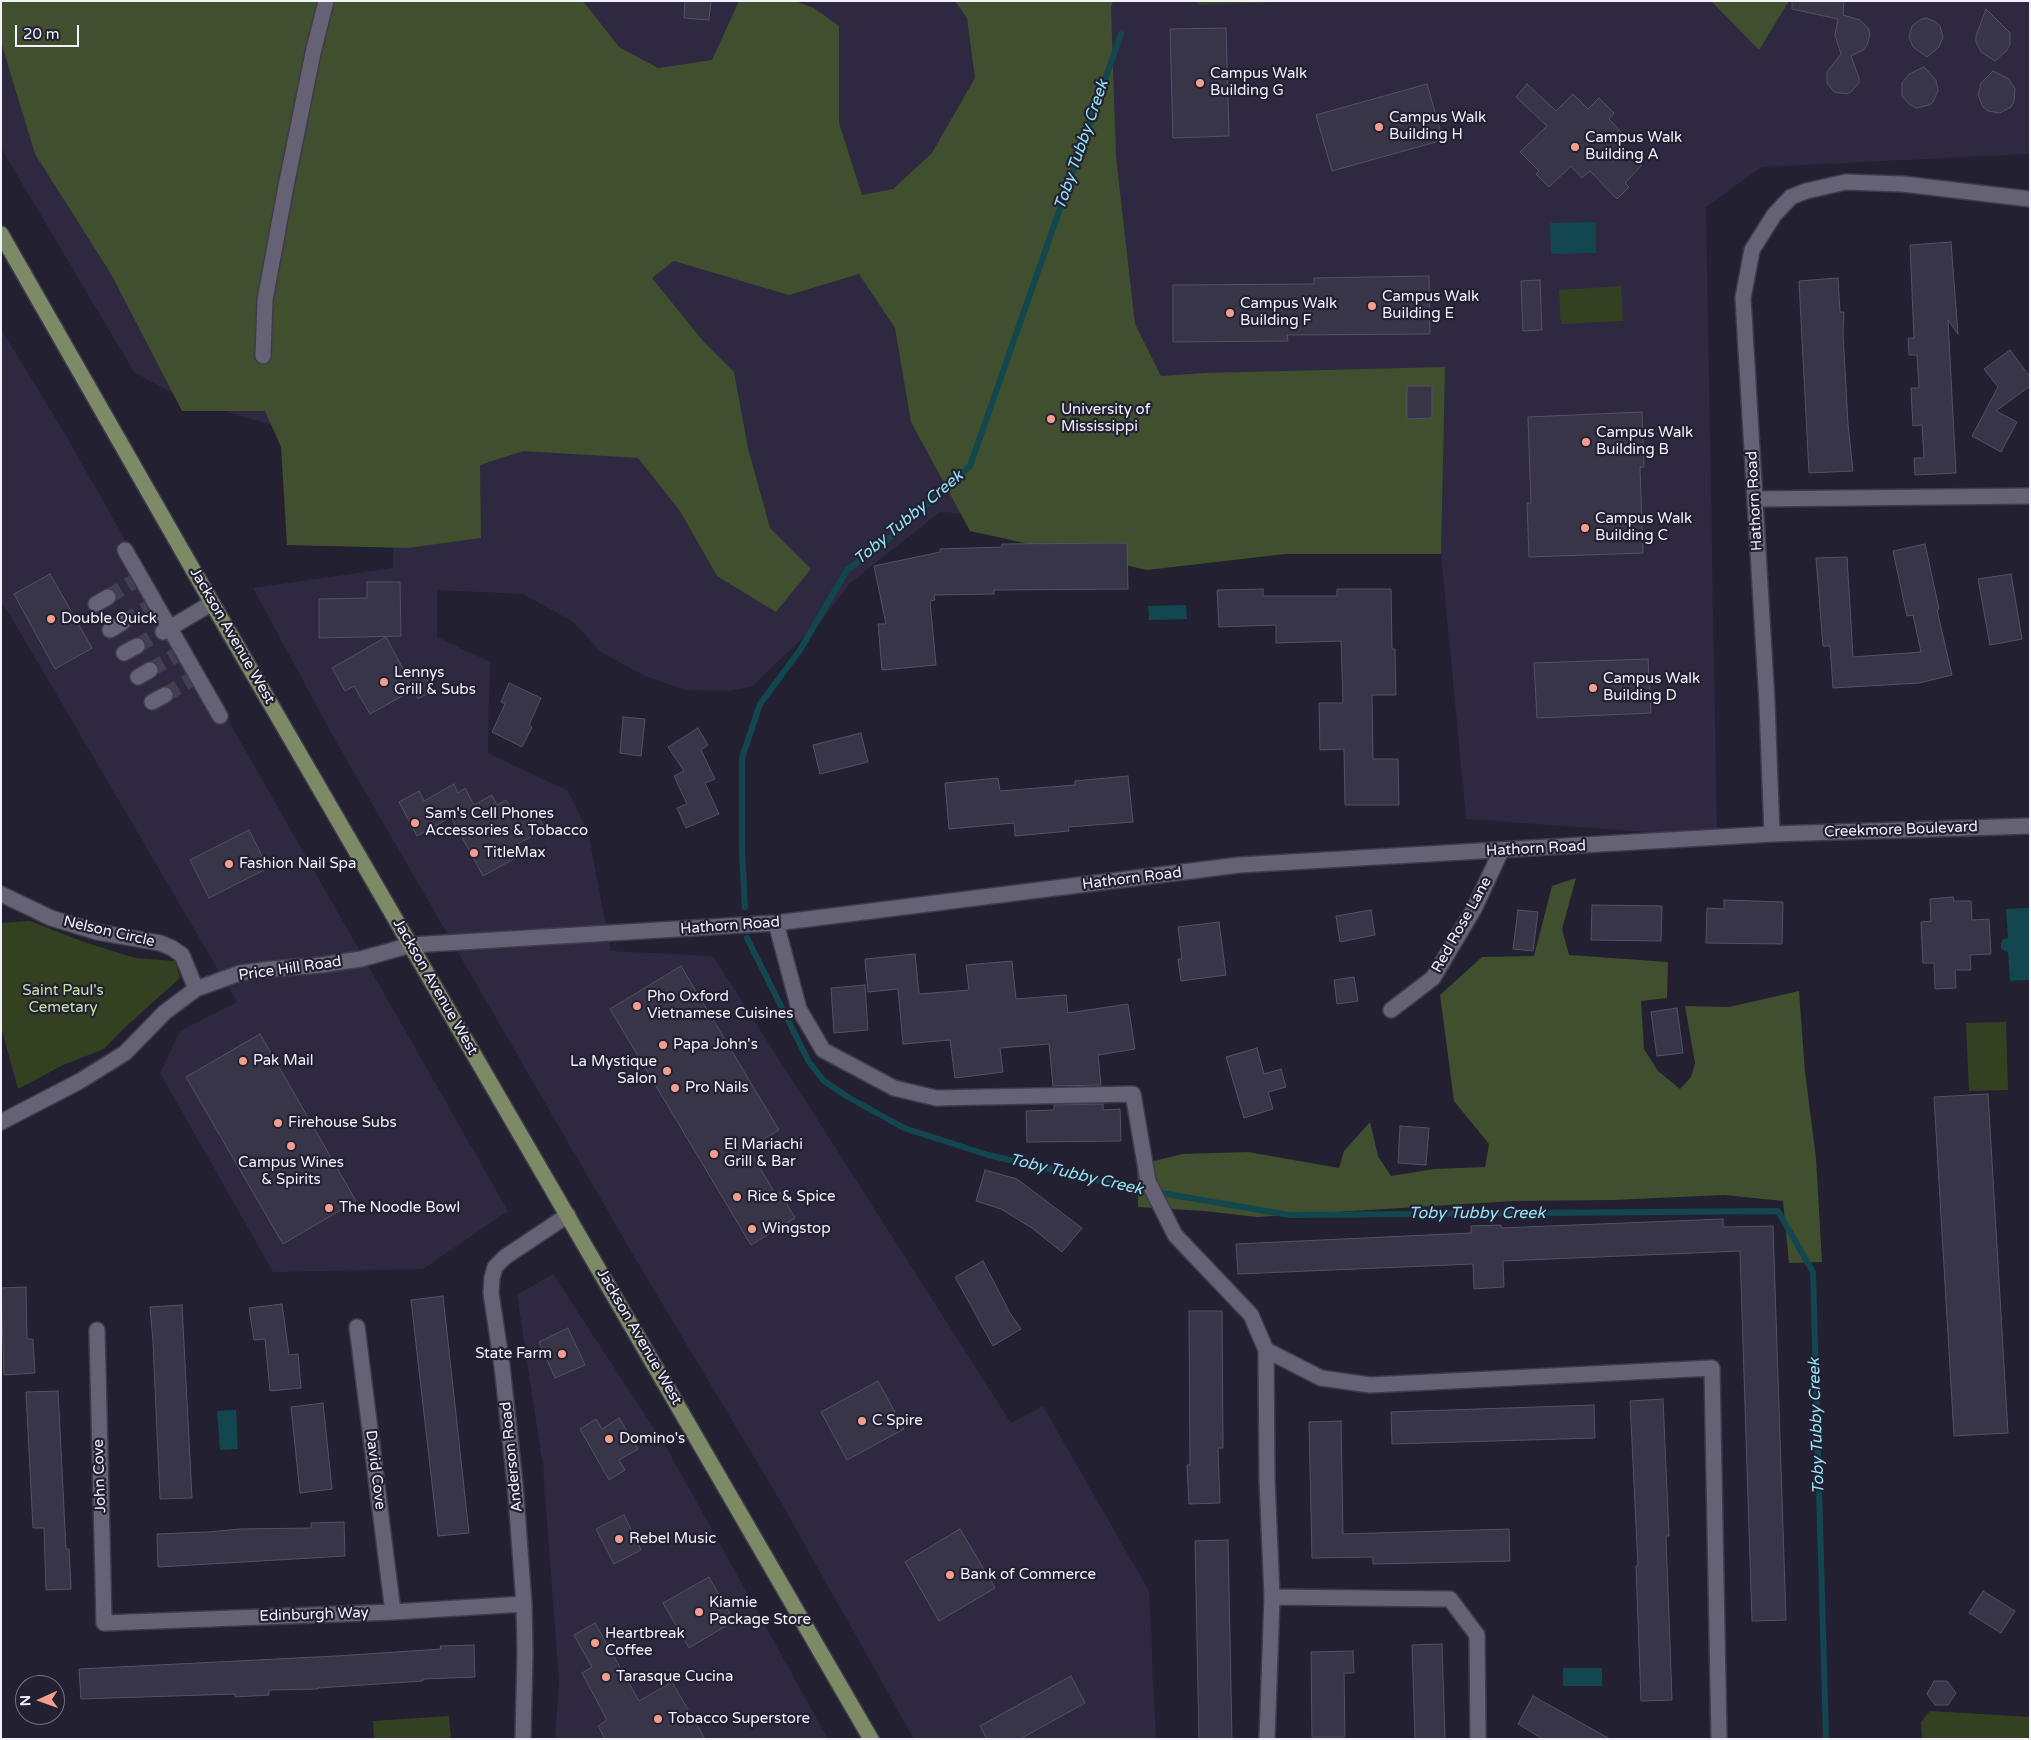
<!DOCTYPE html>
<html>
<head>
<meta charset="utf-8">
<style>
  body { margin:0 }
  #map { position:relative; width:2031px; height:1740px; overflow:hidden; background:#232031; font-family:"Varela Round",sans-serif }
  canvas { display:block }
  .frame { position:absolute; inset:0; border:2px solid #f3f1fd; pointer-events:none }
  .north { position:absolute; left:15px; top:1675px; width:50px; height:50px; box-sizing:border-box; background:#232031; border:1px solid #767483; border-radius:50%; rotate:268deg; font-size:14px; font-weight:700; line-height:20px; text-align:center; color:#f3f1fd }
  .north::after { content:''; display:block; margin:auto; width:18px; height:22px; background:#f59d8f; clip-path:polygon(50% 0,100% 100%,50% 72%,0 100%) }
  .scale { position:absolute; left:15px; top:25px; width:64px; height:22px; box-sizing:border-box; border:2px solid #f3f1fd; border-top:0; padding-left:6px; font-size:15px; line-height:18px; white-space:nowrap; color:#f3f1fd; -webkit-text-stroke:4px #232031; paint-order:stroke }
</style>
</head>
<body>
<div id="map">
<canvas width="2031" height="1740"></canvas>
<div class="frame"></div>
<div class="north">N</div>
<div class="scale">20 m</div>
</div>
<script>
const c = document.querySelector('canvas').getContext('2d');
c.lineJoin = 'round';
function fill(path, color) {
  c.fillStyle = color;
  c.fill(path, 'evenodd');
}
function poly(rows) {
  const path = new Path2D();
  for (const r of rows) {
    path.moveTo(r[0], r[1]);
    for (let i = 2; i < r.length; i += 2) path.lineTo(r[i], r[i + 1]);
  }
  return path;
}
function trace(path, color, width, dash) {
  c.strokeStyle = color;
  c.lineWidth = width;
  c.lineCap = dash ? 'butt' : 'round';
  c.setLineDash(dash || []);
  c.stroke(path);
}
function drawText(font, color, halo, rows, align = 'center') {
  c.font = font + ' "Varela Round",sans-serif';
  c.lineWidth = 4.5;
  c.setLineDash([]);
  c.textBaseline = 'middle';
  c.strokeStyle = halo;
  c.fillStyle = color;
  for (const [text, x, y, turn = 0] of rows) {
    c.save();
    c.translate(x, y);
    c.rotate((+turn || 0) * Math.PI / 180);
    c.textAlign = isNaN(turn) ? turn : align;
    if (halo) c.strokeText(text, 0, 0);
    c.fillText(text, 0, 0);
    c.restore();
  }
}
fill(poly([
  [1,1,2030,1,2030,154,1762,167,1706,207,1717,837,1466,819,1441,554,940,512,849,584,822,620,751,687,729,691,686,690,645,676,601,652,573,622,523,594,437,590,437,637,490,662,488,753,568,791,588,832,611,951,713,956,1011,1423,1043,1406,1149,1591,1156,1739,914,1739,779,1499,635,1258,334,738,253,588,393,568,393,418,272,425,183,399,134,372,1,148],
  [1,329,65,434,508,1211,423,1269,273,1272,160,1073,180,1031,237,1002,10,615,1,604],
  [553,1274,666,1447,828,1739,555,1739,559,1682,543,1467,517,1295]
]), '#2e2940');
fill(poly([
  [1197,1,1286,1,1286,2,1197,5],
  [1621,286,1623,321,1561,324,1559,290],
  [30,921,81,941,135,958,175,961,180,978,122,1030,104,1049,63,1065,18,1089,1,1027,1,923],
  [2006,1022,2008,1090,1969,1091,1966,1023],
  [1930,1711,2030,1717,2030,1739,1922,1739,1921,1722],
  [449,1716,451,1739,374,1739,373,1721]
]), '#344121');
fill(poly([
  [1,1,583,1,619,47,658,68,712,60,739,1,795,1,814,8,839,26,839,123,862,195,893,189,932,153,975,78,967,18,955,1,1113,1,1111,8,1116,157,1135,324,1161,376,1205,373,1445,367,1441,554,1285,554,1147,570,970,531,911,422,895,328,859,274,789,295,674,261,652,278,703,341,734,372,748,448,770,528,811,569,776,612,717,576,680,511,638,458,523,451,480,465,481,538,407,548,287,545,281,447,265,411,182,411,111,274,35,154,1,42],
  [1711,1,1789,1,1759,50],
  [1576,878,1562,929,1569,955,1668,962,1667,998,1641,1001,1644,1049,1658,1071,1680,1089,1691,1077,1695,1063,1685,1006,1729,1007,1799,991,1805,1072,1816,1158,1822,1262,1789,1263,1783,1201,1724,1195,1613,1200,1514,1201,1257,1217,1204,1211,1138,1207,1137,1165,1183,1154,1248,1152,1339,1168,1344,1151,1370,1122,1378,1156,1391,1176,1434,1169,1485,1167,1489,1144,1454,1101,1440,995,1482,957,1534,956,1552,886]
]), '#404f2d');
fill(poly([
  [1596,222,1596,253,1551,254,1550,223],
  [1186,605,1187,619,1149,620,1148,606],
  [2029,908,2030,980,2010,981,2008,952,2001,949,2001,944,2003,939,2008,938,2006,909],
  [236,1410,238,1449,220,1450,217,1411],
  [1563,1668,1602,1668,1602,1686,1563,1686]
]), '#124750');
trace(poly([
  [745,907,742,852,742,758,760,704,800,650,847,570,891,537,970,466,1121,34],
  [747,938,809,1062,824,1081,848,1097,904,1128,988,1155,1132,1188,1289,1215,1778,1211,1813,1272,1826,1739]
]), '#124750', 6);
const building = poly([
  [685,1,711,1,709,20,684,18,685,1],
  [1792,1,1844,1,1843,15,1860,20,1868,28,1870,34,1867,45,1863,50,1851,56,1859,78,1859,83,1851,92,1846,94,1834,92,1827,83,1827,72,1841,54,1835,35,1838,19,1792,9,1792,1],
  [1986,9,2010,33,2010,44,2007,50,1995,61,1981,52,1976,42,1976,36,1986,9],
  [1926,18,1936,22,1940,26,1943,37,1939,47,1927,57,1913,47,1909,37,1912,26,1920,20,1926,18],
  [1226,28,1229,136,1173,138,1170,29,1226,28],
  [1924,67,1936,80,1938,91,1933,102,1929,105,1917,108,1910,105,1902,96,1902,83,1909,74,1924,67],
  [1993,71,2009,79,2015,89,2014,102,2011,107,2000,113,1988,111,1983,107,1978,95,1981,83,1993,71],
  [1427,84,1443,140,1332,171,1316,115,1427,84],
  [1527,84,1556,111,1573,94,1588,109,1599,98,1614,113,1609,119,1625,136,1619,142,1642,165,1625,183,1629,187,1617,199,1590,171,1582,178,1571,166,1549,187,1536,174,1539,171,1520,152,1547,126,1516,97,1527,84],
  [1951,242,1958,334,1948,320,1956,473,1915,475,1914,458,1924,458,1922,425,1913,426,1912,409,1911,388,1919,388,1917,355,1909,355,1908,338,1914,338,1910,245,1951,242],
  [1429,276,1430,334,1287,335,1288,341,1173,342,1173,285,1314,284,1314,278,1429,276],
  [1838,278,1840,312,1844,312,1843,333,1848,424,1853,471,1809,473,1799,281,1838,278],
  [1540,280,1542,330,1523,331,1521,281,1540,280],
  [2010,350,2030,377,2030,386,1996,411,2017,422,2001,452,1972,436,1998,387,1984,369,2010,350],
  [1407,386,1432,386,1432,418,1407,419,1407,386],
  [1642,412,1644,467,1640,467,1643,553,1529,557,1527,503,1531,503,1528,417,1642,412],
  [1127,543,1128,589,994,590,994,594,934,595,935,600,930,601,936,665,882,670,878,624,886,624,874,566,940,552,940,549,1002,547,1002,544,1127,543],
  [1925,544,1939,609,1937,610,1952,675,1919,683,1833,688,1830,646,1823,646,1816,558,1847,557,1853,657,1921,652,1913,615,1907,616,1893,551,1925,544],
  [50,574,92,648,55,669,14,594,50,574],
  [2011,574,2022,639,1990,645,1978,579,2011,574],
  [367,582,400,582,401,636,319,638,319,599,367,598,367,582],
  [1263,589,1263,596,1337,596,1337,589,1391,589,1392,649,1395,649,1396,695,1372,695,1373,759,1398,759,1399,805,1345,805,1344,749,1320,750,1319,703,1343,703,1341,641,1276,643,1276,625,1219,627,1217,590,1263,589],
  [386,637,408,678,421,670,433,690,418,699,413,690,370,714,354,686,345,691,332,668,386,637],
  [1648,659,1651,713,1537,718,1534,663,1648,659],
  [509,683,541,698,529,725,532,727,522,747,492,732,505,704,501,702,509,683],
  [623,717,645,719,641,756,620,753,623,717],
  [698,728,708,745,701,750,715,779,705,783,719,814,686,828,677,808,687,804,674,776,684,771,668,747,698,728],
  [861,733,868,762,820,774,813,745,861,733],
  [1128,776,1133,822,1068,827,1069,831,1015,836,1014,823,949,829,945,783,998,778,1000,791,1075,785,1075,781,1128,776],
  [454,784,458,793,465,788,474,805,492,795,497,805,506,800,516,819,534,809,545,829,514,846,519,856,483,876,451,817,417,836,399,802,419,791,424,801,454,784],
  [249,830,268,868,209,898,190,860,249,830],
  [1953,897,1954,901,1971,901,1972,920,1989,919,1991,954,1970,955,1971,970,1955,970,1956,988,1935,989,1934,963,1923,963,1921,922,1931,921,1930,899,1953,897],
  [1724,900,1783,902,1782,944,1706,943,1707,908,1724,909,1724,900],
  [1592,905,1662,906,1661,941,1591,940,1592,905],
  [1371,910,1375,935,1340,942,1336,916,1371,910],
  [1518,910,1538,912,1533,951,1513,949,1518,910],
  [1219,922,1226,975,1181,981,1178,959,1182,959,1178,927,1219,922],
  [915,954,919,994,969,990,966,965,1012,961,1016,999,1066,995,1068,1013,1128,1004,1135,1049,1098,1055,1101,1085,1053,1086,1049,1044,1000,1048,1003,1072,955,1078,950,1040,903,1044,898,989,868,992,865,959,915,954],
  [681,966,779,1130,748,1148,776,1195,780,1192,795,1218,751,1245,610,1009,681,966],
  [1354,977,1358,1001,1337,1004,1334,980,1354,977],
  [865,985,868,1030,834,1033,831,988,865,985],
  [1677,1008,1683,1053,1657,1056,1651,1012,1677,1008],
  [260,1034,356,1201,283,1244,186,1077,260,1034],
  [1257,1048,1264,1074,1281,1069,1286,1087,1268,1092,1273,1109,1244,1118,1226,1057,1257,1048],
  [1988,1094,2008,1433,1954,1436,1934,1097,1988,1094],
  [1103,1104,1103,1110,1120,1109,1121,1141,1027,1142,1026,1111,1054,1110,1054,1105,1103,1104],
  [1400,1126,1429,1128,1426,1165,1398,1163,1400,1126],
  [985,1170,1017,1179,1082,1228,1062,1252,1032,1228,1001,1209,976,1201,985,1170],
  [1723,1219,1723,1227,1773,1226,1786,1620,1752,1621,1740,1251,1503,1261,1504,1287,1474,1289,1473,1264,1238,1274,1236,1244,1471,1233,1471,1226,1501,1225,1501,1228,1723,1219],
  [983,1261,1010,1313,1021,1329,993,1346,955,1277,983,1261],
  [26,1287,27,1339,33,1339,35,1373,4,1375,1,1288,26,1287],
  [443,1296,469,1533,438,1536,411,1300,443,1296],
  [282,1304,289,1355,298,1354,301,1388,270,1391,265,1339,254,1340,249,1308,282,1304],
  [182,1305,192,1498,160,1499,153,1342,150,1307,182,1305],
  [1189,1311,1222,1311,1223,1448,1218,1448,1220,1503,1189,1504,1187,1465,1190,1465,1189,1311],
  [568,1328,585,1365,555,1378,539,1342,568,1328],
  [878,1381,904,1429,847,1460,821,1412,878,1381],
  [58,1391,66,1549,69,1549,71,1589,46,1590,44,1528,33,1528,26,1392,58,1391],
  [1663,1399,1669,1536,1666,1536,1672,1700,1641,1701,1636,1566,1638,1565,1630,1401,1663,1399],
  [323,1403,332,1489,300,1493,291,1407,323,1403],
  [1594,1405,1595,1438,1392,1444,1391,1412,1594,1405],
  [619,1418,638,1449,619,1460,625,1470,609,1480,580,1429,596,1419,602,1429,619,1418],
  [1341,1421,1343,1534,1509,1529,1510,1561,1373,1564,1373,1557,1312,1558,1309,1422,1341,1421],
  [624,1515,641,1550,614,1564,596,1529,624,1515],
  [344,1522,345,1556,158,1567,157,1534,208,1532,240,1529,311,1528,311,1523,344,1522],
  [960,1529,995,1588,939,1621,905,1562,960,1529],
  [1228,1540,1232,1739,1199,1739,1195,1541,1228,1540],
  [709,1577,734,1621,689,1648,663,1603,709,1577],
  [1983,1591,2015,1611,2001,1633,1969,1613,1983,1591],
  [595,1623,639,1701,672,1682,705,1739,605,1739,598,1726,607,1720,582,1673,592,1667,574,1635,595,1623],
  [1442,1644,1445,1739,1415,1739,1412,1645,1442,1644],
  [474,1645,475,1677,423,1679,423,1681,318,1688,318,1689,269,1690,269,1695,235,1697,235,1694,81,1699,79,1669,336,1656,441,1649,440,1646,474,1645],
  [1353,1651,1354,1673,1344,1673,1345,1737,1312,1737,1311,1652,1353,1651],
  [1071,1676,1085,1703,1020,1739,987,1739,980,1726,1071,1676],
  [1934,1681,1947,1681,1956,1693,1948,1705,1935,1705,1927,1694,1934,1681],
  [1533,1696,1610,1739,1543,1739,1518,1724,1533,1696]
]);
fill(building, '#383548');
trace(building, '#545164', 1);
trace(poly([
  [108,597,133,582],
  [123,622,148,608],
  [137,646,161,632],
  [150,670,175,656],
  [165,695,190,680]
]), '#423f50', 15, [15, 8]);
const minor = poly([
  [263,356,265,300,286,186,313,53,326,1],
  [1755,499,2030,496],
  [125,550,220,716],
  [96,604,108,597],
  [110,630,123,622],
  [163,632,212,603],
  [124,653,137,646],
  [138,677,150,670],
  [152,702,165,695],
  [1772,834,1767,703,1743,298,1752,250,1774,215,1791,197,1806,191,1846,182,1903,184,2030,199],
  [1,894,51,918,97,932,160,943,172,948,182,955,196,989],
  [776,923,799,1009,823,1050,894,1088,936,1098,1133,1094,1148,1181,1175,1235,1251,1315,1266,1350,1267,1479,1272,1597,1267,1739],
  [1391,1010,1433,978,1474,909,1501,851],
  [1,1122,80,1081,125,1053,165,1012,196,989,240,973,271,969,321,965,361,959,411,945,776,923,1239,865,1772,834,2030,826],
  [357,1327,393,1612],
  [97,1330,104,1623,393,1612,524,1604],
  [1266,1350,1321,1378,1370,1385,1712,1368,1719,1739],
  [1272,1597,1450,1599,1477,1635,1478,1739],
  [523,1739,525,1653,524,1604,515,1483,502,1366,491,1293,492,1278,495,1267,505,1257,568,1215]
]);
const major = poly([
  [1,234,212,603,871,1739]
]);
trace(minor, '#3f3c4a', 18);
trace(major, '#3f3c4a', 18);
trace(minor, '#656276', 15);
trace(major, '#7c8a66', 15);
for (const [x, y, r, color] of [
  [1200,83,5,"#f59d8f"],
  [1379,127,5,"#f59d8f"],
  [1575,147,5,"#f59d8f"],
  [1372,306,5,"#f59d8f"],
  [1230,313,5,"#f59d8f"],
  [1051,419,5,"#f59d8f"],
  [1586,442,5,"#f59d8f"],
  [1585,528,5,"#f59d8f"],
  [51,619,5,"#f59d8f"],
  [384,682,5,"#f59d8f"],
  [1593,688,5,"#f59d8f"],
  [415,823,5,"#f59d8f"],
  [474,853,5,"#f59d8f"],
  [229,864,5,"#f59d8f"],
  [637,1006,5,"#f59d8f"],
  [663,1045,5,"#f59d8f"],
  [243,1061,5,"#f59d8f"],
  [667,1071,5,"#f59d8f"],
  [675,1088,5,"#f59d8f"],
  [278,1123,5,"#f59d8f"],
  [291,1146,5,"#f59d8f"],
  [714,1154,5,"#f59d8f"],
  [737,1197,5,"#f59d8f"],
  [329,1208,5,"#f59d8f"],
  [752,1229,5,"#f59d8f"],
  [562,1354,5,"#f59d8f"],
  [862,1421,5,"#f59d8f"],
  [609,1439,5,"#f59d8f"],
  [619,1539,5,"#f59d8f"],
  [950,1575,5,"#f59d8f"],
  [699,1612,5,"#f59d8f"],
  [595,1643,5,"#f59d8f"],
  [606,1677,5,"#f59d8f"],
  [658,1719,5,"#f59d8f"]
]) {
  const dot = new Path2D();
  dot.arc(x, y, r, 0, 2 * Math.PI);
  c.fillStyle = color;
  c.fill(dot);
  trace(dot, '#232031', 2);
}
drawText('15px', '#f3f1fd', '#232031', [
  ["Campus Walk",1210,74],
  ["Building G",1210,91],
  ["Campus Walk",1389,118],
  ["Building H",1389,135],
  ["Campus Walk",1585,138],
  ["Building A",1585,155],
  ["Campus Walk",1382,297],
  ["Building E",1382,314],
  ["Campus Walk",1240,304],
  ["Building F",1240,321],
  ["University of",1061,410],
  ["Mississippi",1061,427],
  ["Campus Walk",1596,433],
  ["Building B",1596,450],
  ["Campus Walk",1595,519],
  ["Building C",1595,536],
  ["Double Quick",61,619],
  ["Lennys",394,673],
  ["Grill & Subs",394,690],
  ["Campus Walk",1603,679],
  ["Building D",1603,696],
  ["Sam's Cell Phones",425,814],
  ["Accessories & Tobacco",425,831],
  ["TitleMax",484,853],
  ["Fashion Nail Spa",239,864],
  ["Pho Oxford",647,997],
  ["Vietnamese Cuisines",647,1014],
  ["Papa John's",673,1045],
  ["Pak Mail",253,1061],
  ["La Mystique",657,1062,"right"],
  ["Salon",657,1079,"right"],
  ["Pro Nails",685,1088],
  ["Firehouse Subs",288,1123],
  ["El Mariachi",724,1145],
  ["Grill & Bar",724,1162],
  ["Campus Wines",291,1163,"center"],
  ["& Spirits",291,1180,"center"],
  ["Rice & Spice",747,1197],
  ["The Noodle Bowl",339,1208],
  ["Wingstop",762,1229],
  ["State Farm",552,1354,"right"],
  ["C Spire",872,1421],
  ["Domino's",619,1439],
  ["Rebel Music",629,1539],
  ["Bank of Commerce",960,1575],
  ["Kiamie",709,1603],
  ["Package Store",709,1620],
  ["Heartbreak",605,1634],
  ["Coffee",605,1651],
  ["Tarasque Cucina",616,1677],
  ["Tobacco Superstore",668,1719]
], 'left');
drawText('15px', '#f3f1fd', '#232031', [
  ["Hathorn Road",1755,501,-93],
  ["Jackson Avenue West",232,636,60],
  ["Creekmore Boulevard",1901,830,-2],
  ["Hathorn Road",1536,849,-3],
  ["Hathorn Road",1132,879,-7],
  ["Red Rose Lane",1462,925,-61],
  ["Hathorn Road",730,926,-4],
  ["Nelson Circle",109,932,13],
  ["Price Hill Road",290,969,-8],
  ["Jackson Avenue West",435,987,60],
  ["Jackson Avenue West",639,1337,60],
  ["Anderson Road",512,1457,-96],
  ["David Cove",375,1470,83],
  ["John Cove",100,1476,-92],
  ["Edinburgh Way",314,1615,-2]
]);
drawText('15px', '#c5e0a4', '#232031', [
  ["Saint Paul's",63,991],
  ["Cemetary",63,1008]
]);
drawText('italic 16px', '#90e6f7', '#232031', [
  ["Toby Tubby Creek",1082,145,-71],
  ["Toby Tubby Creek",909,518,-40],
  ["Toby Tubby Creek",1076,1175,13],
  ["Toby Tubby Creek",1477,1214],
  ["Toby Tubby Creek",1817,1426,-92]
]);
</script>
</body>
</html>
